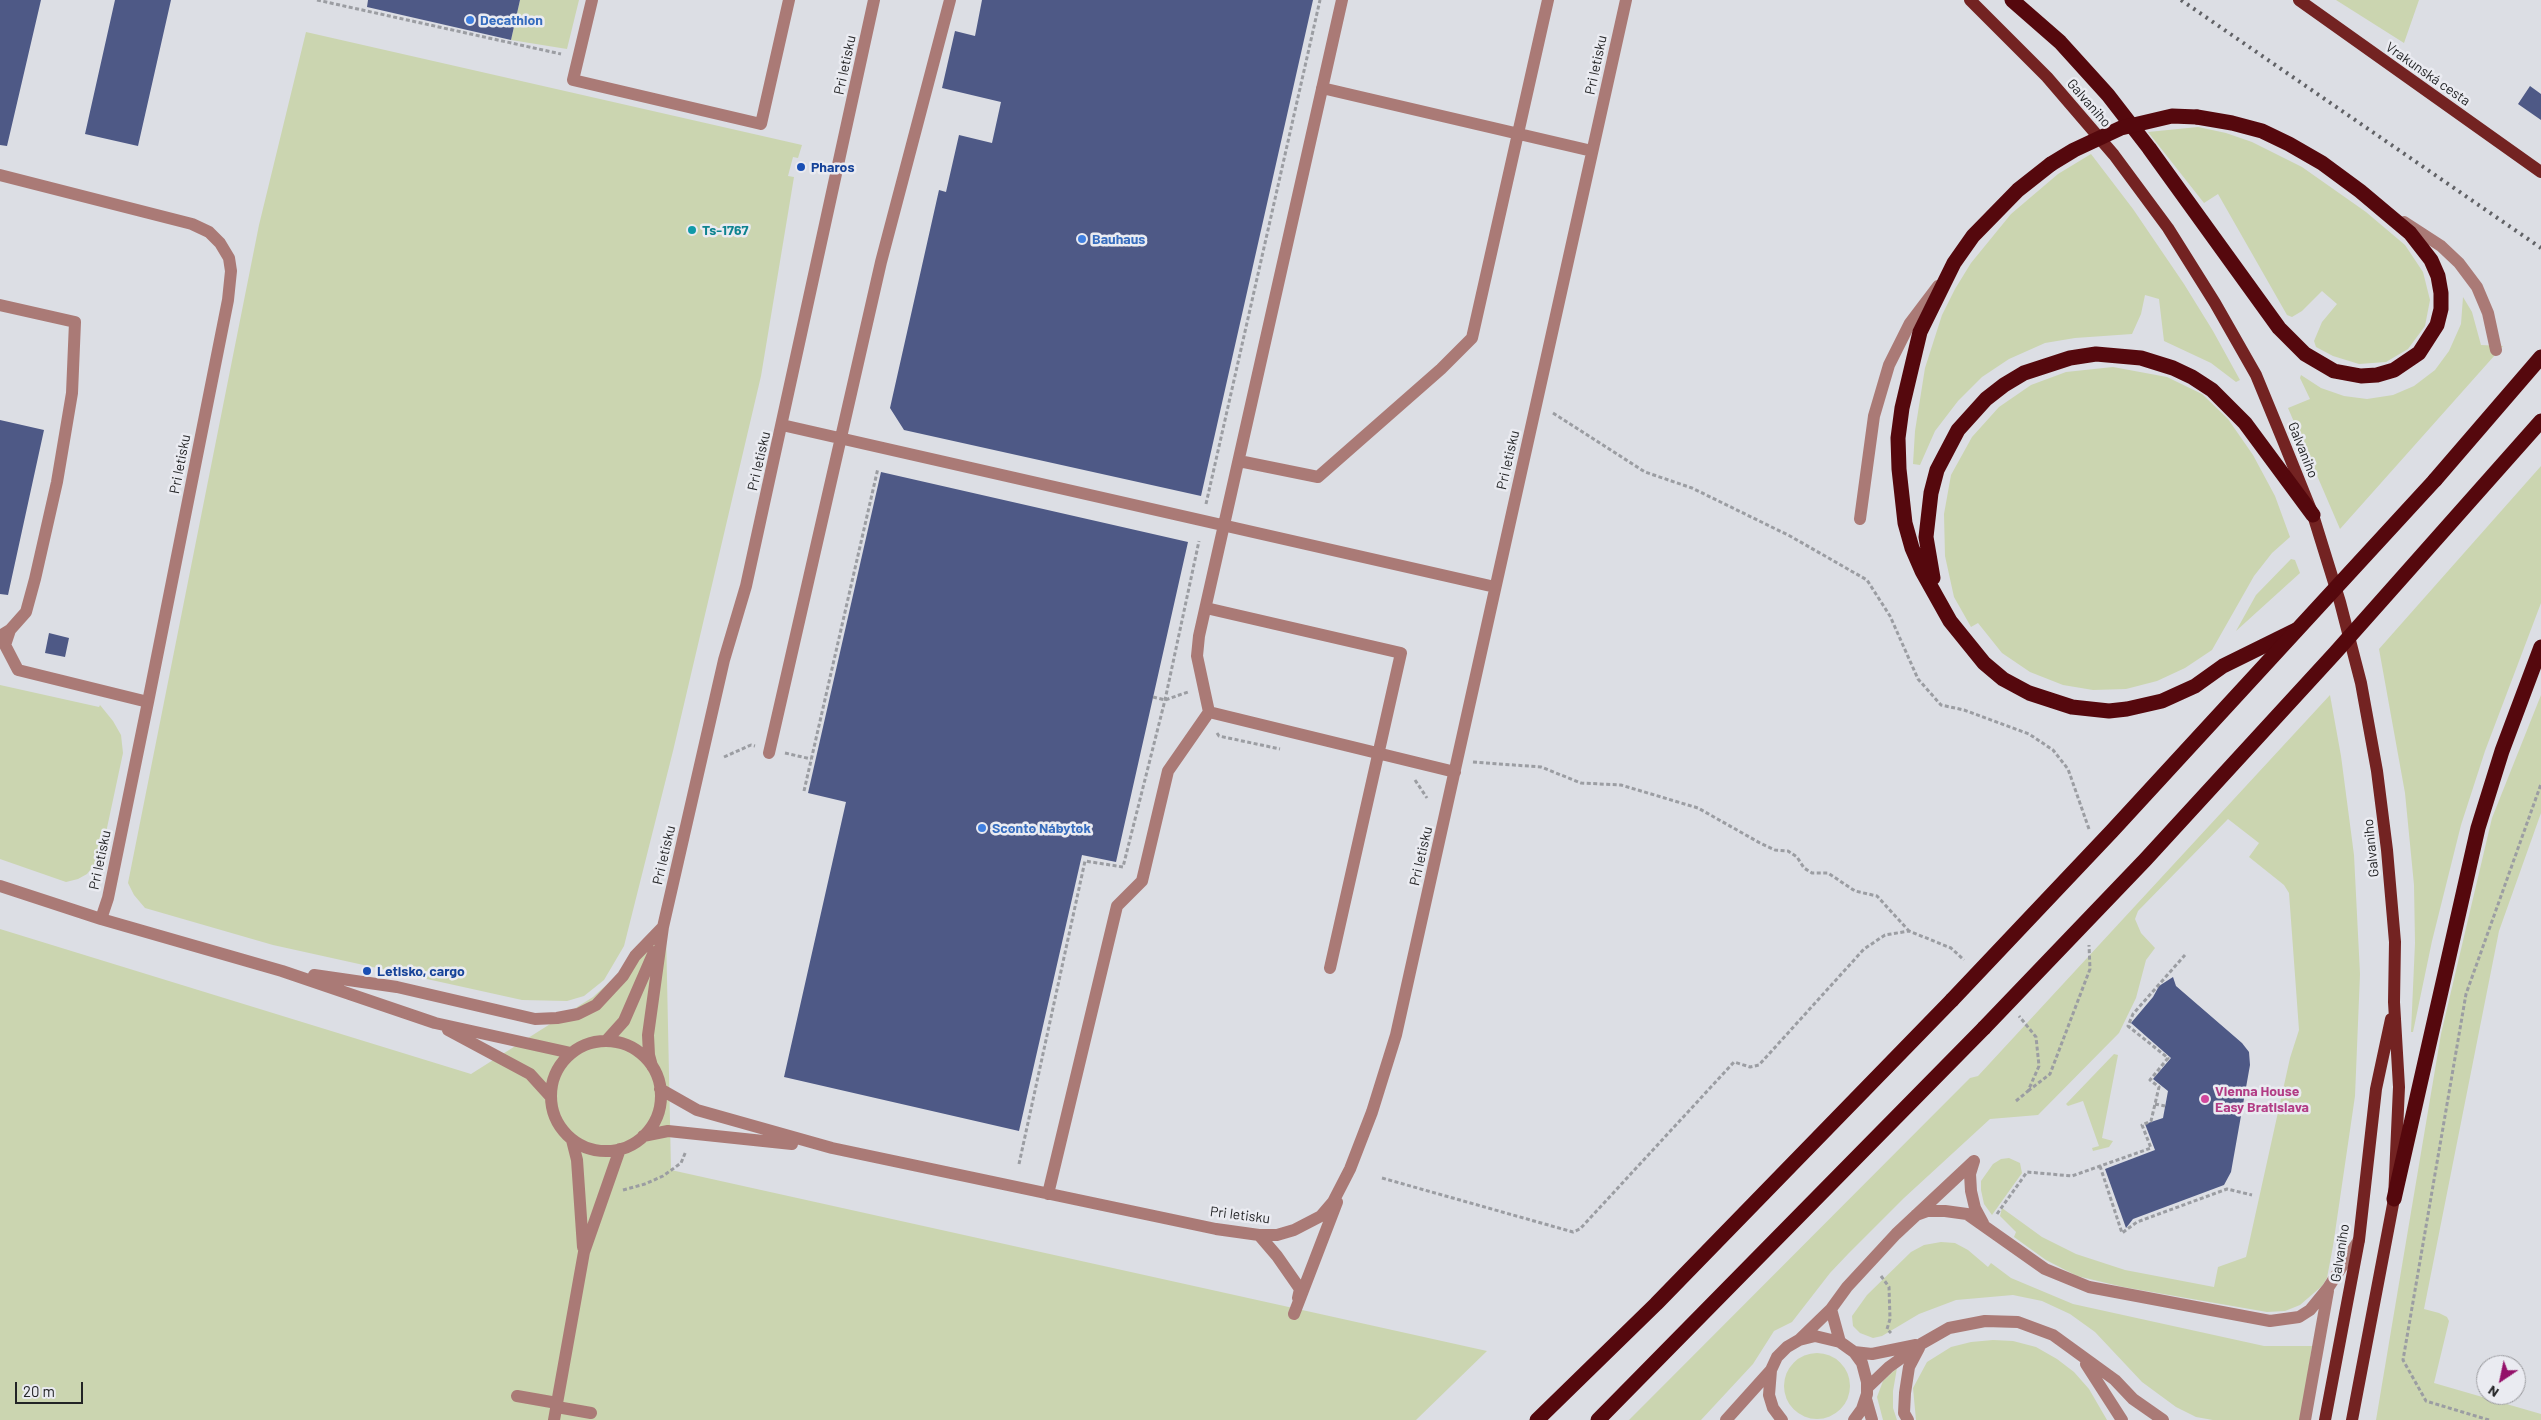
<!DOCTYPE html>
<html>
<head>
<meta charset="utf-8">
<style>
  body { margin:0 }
  #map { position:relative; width:2541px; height:1420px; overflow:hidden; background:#dcdee4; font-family:Barlow,sans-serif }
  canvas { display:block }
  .north { position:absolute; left:2476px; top:1355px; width:50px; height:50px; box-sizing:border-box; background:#eaebf1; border:1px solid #9a9b9f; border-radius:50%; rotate:214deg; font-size:14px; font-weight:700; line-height:20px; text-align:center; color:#222325 }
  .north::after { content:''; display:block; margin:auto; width:18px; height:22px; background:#94116a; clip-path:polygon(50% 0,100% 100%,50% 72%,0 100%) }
  .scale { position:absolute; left:15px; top:1382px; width:68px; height:22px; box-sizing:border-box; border:2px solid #222325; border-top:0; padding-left:6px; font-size:15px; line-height:18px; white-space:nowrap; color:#222325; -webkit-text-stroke:4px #eaebf1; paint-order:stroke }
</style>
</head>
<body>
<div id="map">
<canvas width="2541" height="1420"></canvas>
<div class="north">N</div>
<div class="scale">20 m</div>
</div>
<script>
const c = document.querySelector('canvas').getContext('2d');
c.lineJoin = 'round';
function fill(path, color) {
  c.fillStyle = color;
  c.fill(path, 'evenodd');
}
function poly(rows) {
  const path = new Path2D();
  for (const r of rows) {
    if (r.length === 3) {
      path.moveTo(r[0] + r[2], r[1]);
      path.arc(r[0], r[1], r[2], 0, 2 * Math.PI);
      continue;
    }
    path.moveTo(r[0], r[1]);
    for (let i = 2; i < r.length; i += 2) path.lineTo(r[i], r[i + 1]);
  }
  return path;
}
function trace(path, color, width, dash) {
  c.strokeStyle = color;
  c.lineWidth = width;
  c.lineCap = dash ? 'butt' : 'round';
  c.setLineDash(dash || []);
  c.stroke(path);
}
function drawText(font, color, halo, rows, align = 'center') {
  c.font = font + ' Barlow,sans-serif';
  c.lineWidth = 5;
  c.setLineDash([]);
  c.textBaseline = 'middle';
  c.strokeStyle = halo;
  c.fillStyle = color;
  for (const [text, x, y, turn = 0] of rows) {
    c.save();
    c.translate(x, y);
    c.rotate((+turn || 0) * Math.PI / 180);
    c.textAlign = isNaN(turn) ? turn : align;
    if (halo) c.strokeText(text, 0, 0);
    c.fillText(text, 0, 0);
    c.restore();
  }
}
fill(poly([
  [520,0,579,0,567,49,511,40],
  [2336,0,2419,0,2404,43],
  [306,32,802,145,798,158,793,157,788,176,794,177,761,376,673,751,624,946,604,980,584,996,567,1001,522,1000,273,945,145,908,134,895,128,883,259,225],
  [2198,127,2226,133,2252,142,2302,167,2366,212,2405,245,2423,272,2430,300,2425,326,2408,349,2386,362,2359,364,2333,356,2316,347,2314,341,2322,322,2337,304,2322,291,2302,311,2292,317,2287,315,2218,194,2204,203,2148,132],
  [2091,154,2133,209,2184,284,2213,331,2240,380,2236,382,2211,363,2164,341,2159,299,2145,295,2141,314,2132,334,2075,338,2045,343,2009,359,1982,377,1958,401,1935,431,1920,465,1913,464,1915,431,1925,368,1942,315,1955,289,1971,263,2011,214,2058,174],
  [2463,297,2472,312,2481,345,2503,346,2340,529,2288,408,2310,399,2300,378,2301,375,2321,388,2344,396,2367,399,2393,395,2414,386,2435,370,2449,351,2461,324],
  [2113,367,2167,377,2202,394,2228,419,2253,455,2275,496,2290,537,2272,553,2254,576,2212,650,2185,668,2157,681,2126,689,2093,690,2063,685,2030,672,2002,653,1978,623,1971,627,1954,597,1945,556,1944,514,1951,475,1972,437,1999,407,2031,385,2066,372],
  [2541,466,2541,603,2485,751,2461,825,2432,941,2413,1032,2411,1032,2415,943,2414,885,2405,793,2379,649],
  [2291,559,2295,560,2300,573,2236,631,2256,595],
  [0,685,99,707,100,705,113,721,121,735,123,753,101,856,87,874,78,879,66,882,0,859],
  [2330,695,2341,756,2354,855,2360,974,2355,1096,2333,1246,2327,1278,2322,1286,2300,1305,2285,1311,2267,1312,2123,1287,2077,1276,2046,1260,2014,1237,2016,1232,2000,1216,2002,1208,2042,1237,2076,1254,2125,1270,2214,1287,2218,1267,2246,1257,2290,1058,2299,1030,2289,893,2284,885,2249,857,2259,843,2228,819,2138,911,2135,919,2141,933,2155,948,2146,960,2136,998,2119,1033,2038,1115,1990,1119,1904,1198,1848,1254,1830,1273,1792,1322,1774,1331,1753,1364,1701,1420,1629,1420,1970,1078,1978,1076],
  [2541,695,2541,813,2499,931,2424,1309,2439,1313,2447,1317,2449,1321,2434,1383,2541,1414,2541,1420,2376,1420,2441,1034,2492,818],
  [0,929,471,1074,593,997,666,931,671,1170,1487,1351,1416,1420,0,1420],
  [2114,1054,2118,1055,2102,1138,2113,1141,2109,1147,2093,1151,2092,1148,2099,1146,2083,1101,2068,1106,2066,1104],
  [2009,1158,2020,1163,2022,1173,1992,1215,1984,1204,1981,1190,1981,1181,1993,1164,2001,1159],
  [1941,1242,1955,1243,1968,1250,1988,1267,1991,1263,2011,1278,2073,1304,2264,1346,2312,1346,2301,1420,2213,1420,2196,1417,2176,1407,2142,1382,2095,1332,2070,1314,2042,1301,2013,1295,1956,1300,1919,1314,1882,1336,1873,1338,1860,1333,1853,1326,1852,1316,1867,1295,1911,1252,1924,1245],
  [1993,1340,2013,1341,2036,1347,2057,1359,2074,1372,2089,1389,2107,1420,1916,1420,1913,1388,1927,1362,1951,1347,1971,1342],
  [1817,1386,33],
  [1897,1368,1893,1391,1893,1408,1897,1420,1883,1420,1877,1397,1883,1381]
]), '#cbd5b0');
fill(poly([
  [0,0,41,0,7,146,0,145],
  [115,0,171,0,138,146,85,134],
  [368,0,520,0,511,40,367,7],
  [982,0,1313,0,1201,496,904,430,890,408,939,190,946,192,959,135,992,143,1001,102,942,88,955,31,975,36],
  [2530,86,2541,94,2541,120,2518,104],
  [0,420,44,430,8,595,0,594],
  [881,472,1188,542,1116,862,1082,855,1019,1131,784,1077,846,802,808,793],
  [49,633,69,638,65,657,45,653],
  [2173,977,2176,986,2242,1043,2249,1052,2250,1065,2231,1172,2224,1185,2133,1219,2126,1228,2105,1169,2155,1150,2145,1124,2163,1118,2168,1091,2153,1079,2171,1058,2131,1023,2153,997,2159,986]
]), '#4e5986');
trace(poly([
  [317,0,561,54],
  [1553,413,1645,472,1692,488,1790,536,1867,580,1890,616,1918,679,1941,705,1964,710,2029,734,2053,750,2068,769,2089,829],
  [1206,504,1320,0],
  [1153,697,1165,700,1188,692],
  [1217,733,1219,736,1280,749],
  [785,753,811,759],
  [724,757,751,745,755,746],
  [1473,762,1541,767,1581,783,1621,785,1698,808,1760,843,1775,850,1788,851,1797,857,1804,868,1812,873,1828,873,1855,891,1877,896,1909,931],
  [1415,780,1427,798],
  [804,791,878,468],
  [2028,1091,2050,1074,2090,969,2089,945],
  [2016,1101,2028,1091,2039,1066,2036,1037,2019,1016],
  [2155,1104,2165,1106],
  [1019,1164,1085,861,1123,867,1165,700,1199,541],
  [2100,1166,2122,1233,2137,1222,2227,1189,2252,1195],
  [1382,1178,1573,1232,1580,1229,1734,1062,1750,1067,1759,1065,1864,949,1885,935,1909,931,1951,948,1964,960],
  [623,1190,645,1184,663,1176,681,1163,686,1151],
  [1997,1214,2027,1172,2072,1176,2151,1148,2142,1125,2151,1121,2159,1087,2150,1080,2168,1058,2128,1026,2133,1014,2185,955],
  [1881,1276,1889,1287,1890,1319,1887,1329,1891,1333],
  [2489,1420,2426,1401,2403,1360,2466,994,2541,784]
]), '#9b9da2', 3, [4, 2.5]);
trace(poly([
  [592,0,573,80,761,124,789,0],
  [1322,88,1592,151],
  [0,175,192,224,209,232,220,243,229,258,231,271,228,300,148,702,108,898,101,919],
  [2404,222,2441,246,2459,263,2477,287,2488,313,2496,350],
  [0,305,75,322,72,393,57,482,35,579,26,612,10,630,0,636],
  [782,425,1495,587],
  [1239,461,1318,477,1441,369,1472,338,1548,0],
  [1860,519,1874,416,1889,365,1910,323,1938,286],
  [1206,608,1401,653,1330,968],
  [10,630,5,645,18,670,148,702],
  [1209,712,1455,772],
  [769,753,881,262,950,0],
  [0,886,101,919,282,971,435,1023,571,1053],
  [314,975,397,987,535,1019,557,1018,578,1014,596,1005,623,976,635,956,663,927],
  [448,1030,530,1074,550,1096],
  [606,1096,55],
  [606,1041,624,1021,654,952],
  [652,1066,649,1055,648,1035,663,927,724,660,746,586,874,0],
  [660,1089,697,1110,832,1148,1216,1229,1259,1235,1277,1235,1294,1230,1321,1216,1333,1202,1350,1169,1372,1112,1396,1035,1626,0],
  [643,1136,668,1131,792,1144],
  [572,1140,577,1160,583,1247],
  [1974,1161,1970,1174,1971,1191,1975,1208,1983,1223],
  [1048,1194,1117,906,1142,881,1168,771,1209,712,1197,656,1199,636,1342,0],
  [1916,1215,1927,1211,1945,1211,1967,1214,2045,1269,2089,1287,2270,1321,2299,1317,2310,1310,2328,1288,2359,1240],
  [1259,1235,1277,1256,1300,1289,1298,1298],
  [1831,1309,1840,1342],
  [1294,1314,1337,1202],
  [1799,1340,1831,1309,1847,1287,1896,1234,1974,1161],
  [1854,1352,1872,1354,1916,1345],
  [2086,1364,2122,1420],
  [1867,1388,1889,1367,1921,1344,1949,1328,1985,1321,2018,1322,2053,1335,2115,1380,2133,1399,2163,1420],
  [517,1396,557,1403],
  [1866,1399,1872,1420],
  [557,1407,591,1413],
  [554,1420,584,1252,620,1149],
  [1726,1420,1771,1370],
  [1782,1420,1773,1408,1769,1395,1771,1370,1777,1357,1787,1347,1799,1340,1815,1336,1840,1342,1854,1352,1862,1363,1867,1382,1867,1394,1862,1409,1854,1420],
  [1908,1420,1904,1413,1905,1393,1909,1367,1919,1348],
  [2305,1420,2328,1291]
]), '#aa7a76', 12);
trace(poly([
  [1970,0,2047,77,2114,155,2168,228,2215,303,2256,375,2284,443,2313,515,2340,602,2361,683,2377,771,2387,850,2395,942,2394,1002,2399,1087,2394,1199,2352,1420],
  [2299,0,2541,172],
  [2325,1420,2359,1240,2376,1089,2391,1019]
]), '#732322', 12);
trace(poly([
  [2012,0,2060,42,2108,95,2149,148,2279,328,2305,354,2334,371,2361,376,2377,375,2394,370,2419,353,2437,325,2441,309,2441,293,2438,276,2431,260,2410,233,2360,191,2322,163,2289,144,2262,131,2232,123,2197,117],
  [2051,164,2018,190,1973,236,1954,263,1920,332,1902,408,1898,438,1899,469,1905,523,1912,548,1922,571,1950,621,1984,663,2003,679,2029,693,2072,707,2109,711,2127,709,2162,701,2195,686,2223,666,2296,630],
  [2435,480,2541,357],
  [1933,578,1926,537,1931,493,1937,470,1958,430,1986,399,2004,385,2024,373,2070,358,2096,354,2141,358,2173,368,2192,377,2212,390,2245,423,2313,515],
  [2394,1199,2478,828,2502,751,2541,647],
  [1537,1420,1656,1304,1952,1000],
  [1598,1420,1984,1028]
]), '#55080d', 15);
trace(poly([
  [2181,0,2541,248]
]), '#616266', 4, [2.5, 5]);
trace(poly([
  [2051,164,2074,150,2121,128,2172,116,2197,117],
  [1952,1000,2112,831,2435,480],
  [1984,1028,2145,860,2335,653,2541,421]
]), '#55080d', 15);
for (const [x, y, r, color] of [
  [470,20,5,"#3f7fe0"],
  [801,167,5,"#1a4fb4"],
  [692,230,5,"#0f9aa8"],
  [1082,239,5,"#3f7fe0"],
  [982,828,5,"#3f7fe0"],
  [367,971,5,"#1a4fb4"],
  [2205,1099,5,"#d1479c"]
]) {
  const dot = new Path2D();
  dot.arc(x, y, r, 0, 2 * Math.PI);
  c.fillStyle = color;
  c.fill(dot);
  trace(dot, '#eaebf1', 2);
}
drawText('bold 14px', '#366cbe', '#eaebf1', [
  ["Decathlon",480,20],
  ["Bauhaus",1092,239],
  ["Sconto Nábytok",992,828]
], 'left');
drawText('14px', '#222325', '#eaebf1', [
  ["Pri letisku",845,65,-78],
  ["Pri letisku",1596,65,-78],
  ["Vrakunská cesta",2428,74,35],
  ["Galvaniho",2089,103,49],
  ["Galvaniho",2303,450,68],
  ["Pri letisku",1508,460,-77],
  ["Pri letisku",759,461,-77],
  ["Pri letisku",180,464,-79],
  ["Galvaniho",2371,848,-96],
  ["Pri letisku",664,855,-77],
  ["Pri letisku",1421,856,-77],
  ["Pri letisku",100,860,-78],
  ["Pri letisku",1240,1215,7],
  ["Galvaniho",2340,1253,-81]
]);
drawText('bold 14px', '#164399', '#eaebf1', [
  ["Pharos",811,167],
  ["Letisko, cargo",377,971]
], 'left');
drawText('bold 14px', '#0d838f', '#eaebf1', [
  ["Ts-1767",702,230]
], 'left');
drawText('bold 14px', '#b23c85', '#eaebf1', [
  ["Vienna House",2215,1091],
  ["Easy Bratislava",2215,1107]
], 'left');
</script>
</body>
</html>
